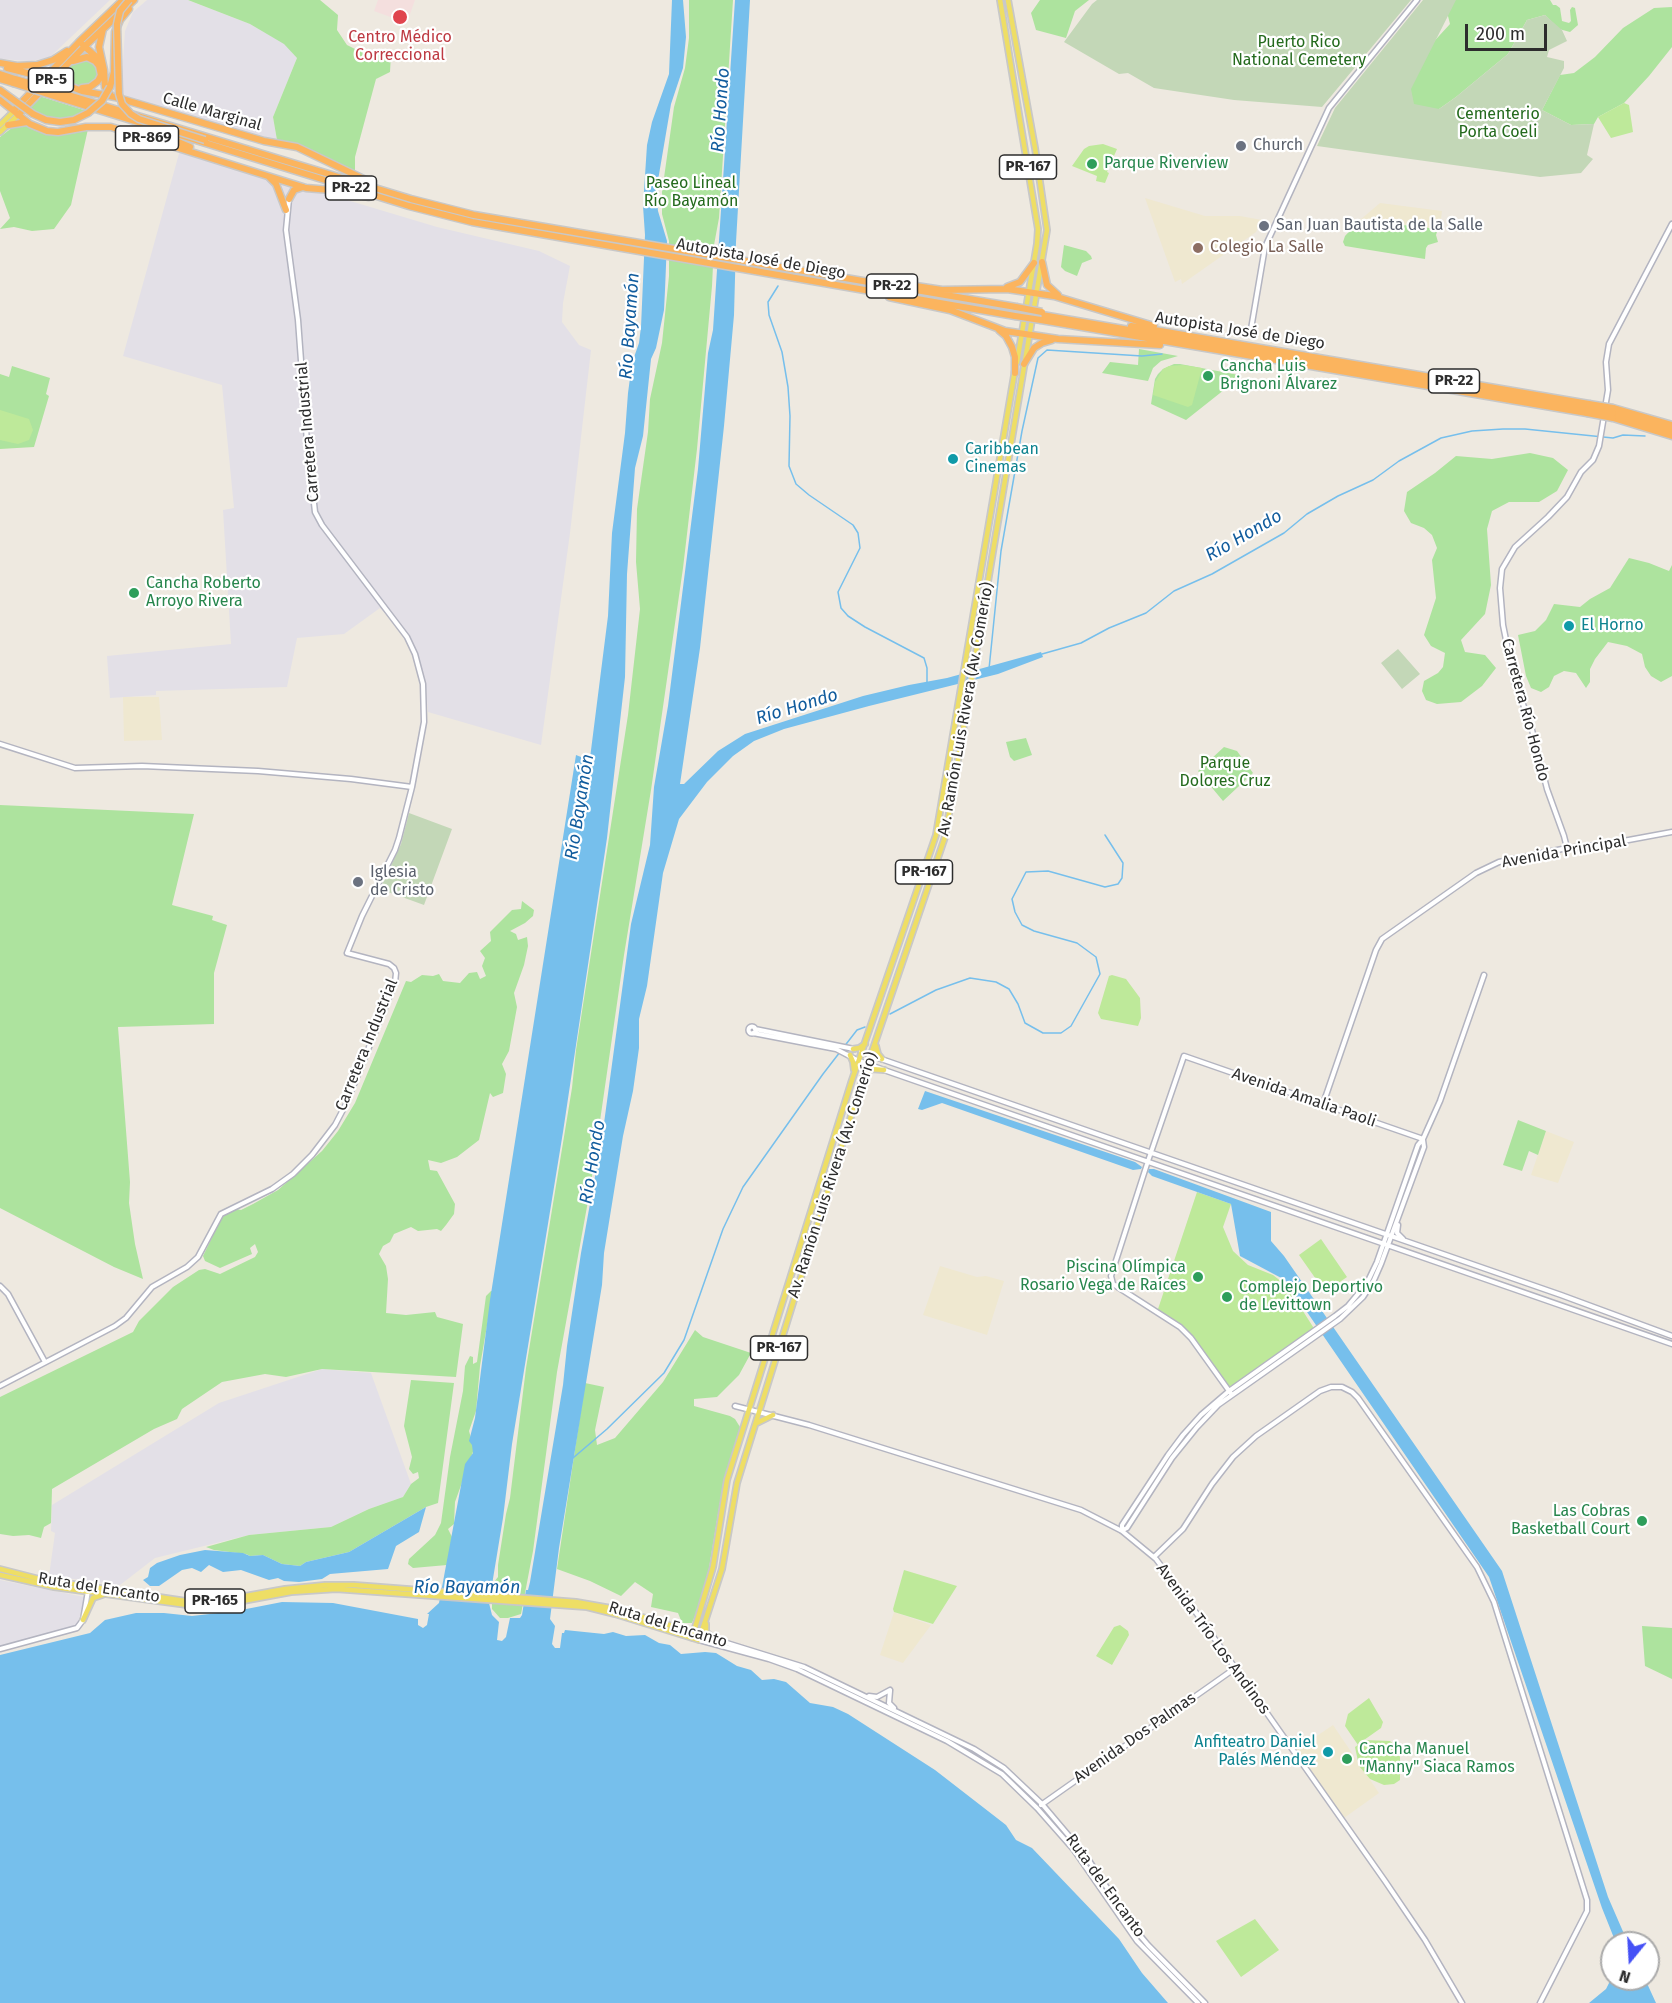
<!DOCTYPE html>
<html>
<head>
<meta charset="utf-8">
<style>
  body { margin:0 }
  #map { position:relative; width:1672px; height:2003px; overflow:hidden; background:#eee9e0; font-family:"Fira Sans",sans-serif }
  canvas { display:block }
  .north { position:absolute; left:1600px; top:1931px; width:60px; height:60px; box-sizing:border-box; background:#fff; border:2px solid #ababab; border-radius:50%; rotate:198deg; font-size:16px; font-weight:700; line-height:24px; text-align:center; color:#2d2d2d }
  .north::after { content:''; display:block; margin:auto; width:21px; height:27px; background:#4551f6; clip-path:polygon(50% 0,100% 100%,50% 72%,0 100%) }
  .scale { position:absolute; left:1465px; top:24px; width:82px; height:27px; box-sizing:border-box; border:3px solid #2d2d2d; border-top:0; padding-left:8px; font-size:18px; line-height:21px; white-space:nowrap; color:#2d2d2d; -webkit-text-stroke:4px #fff; paint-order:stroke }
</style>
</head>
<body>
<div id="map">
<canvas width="1672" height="2003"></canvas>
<div class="north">N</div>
<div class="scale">200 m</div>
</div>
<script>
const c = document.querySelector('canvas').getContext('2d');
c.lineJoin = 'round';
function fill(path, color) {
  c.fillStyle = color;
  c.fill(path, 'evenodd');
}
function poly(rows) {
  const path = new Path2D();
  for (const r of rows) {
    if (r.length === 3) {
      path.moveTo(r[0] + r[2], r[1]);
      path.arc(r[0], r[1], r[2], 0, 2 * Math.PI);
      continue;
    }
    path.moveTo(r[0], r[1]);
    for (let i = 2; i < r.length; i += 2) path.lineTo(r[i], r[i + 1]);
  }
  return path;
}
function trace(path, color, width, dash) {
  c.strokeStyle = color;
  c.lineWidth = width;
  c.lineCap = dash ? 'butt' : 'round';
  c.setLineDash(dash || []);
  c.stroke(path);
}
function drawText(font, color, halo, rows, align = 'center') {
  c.font = font + ' "Fira Sans",sans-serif';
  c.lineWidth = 4.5;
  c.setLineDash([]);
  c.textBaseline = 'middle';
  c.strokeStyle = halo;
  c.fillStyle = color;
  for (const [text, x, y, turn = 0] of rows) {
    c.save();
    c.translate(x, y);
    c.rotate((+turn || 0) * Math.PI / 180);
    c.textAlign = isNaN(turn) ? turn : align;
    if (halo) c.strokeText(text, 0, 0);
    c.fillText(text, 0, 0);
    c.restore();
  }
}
fill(poly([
  [0,0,110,0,49,58,29,61,0,59],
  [147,0,188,0,250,24,284,43,297,58,273,117,277,140,268,139,197,119,126,96,121,92,125,31,133,12],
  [180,150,437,227,539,251,570,266,563,303,562,322,579,345,591,350,570,533,541,745,428,712,425,678,414,644,380,608,344,634,297,638,287,687,156,691,156,695,110,698,107,656,231,644,223,510,234,508,222,385,123,356],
  [322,1369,371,1373,411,1484,403,1497,369,1509,331,1527,249,1535,155,1558,120,1585,49,1576,55,1533,51,1531,52,1505,219,1403],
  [0,1580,84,1597,80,1623,72,1628,0,1646]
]), '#e3e0e7');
fill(poly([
  [1145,198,1205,216,1240,216,1262,220,1256,232,1182,284,1181,279,1175,282],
  [1380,203,1442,211,1440,227,1439,229,1360,220],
  [123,697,159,697,162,740,124,741],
  [1546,1131,1574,1142,1558,1183,1531,1175],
  [940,1266,977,1277,986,1276,1004,1281,987,1335,923,1315],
  [894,1612,931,1625,903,1663,880,1655],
  [1333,1725,1379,1793,1344,1818,1296,1750]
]), '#efe8d0');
fill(poly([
  [378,0,415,0,407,23,374,11]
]), '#f4dfde');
fill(poly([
  [188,0,320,0,338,15,337,30,347,45,355,49,391,54,390,72,376,79,355,157,355,173,299,145,277,140,273,117,297,58,284,44,250,24],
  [689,0,733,0,719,218,714,245,712,286,697,449,683,568,651,790,624,955,590,1190,557,1372,533,1551,521,1614,508,1618,500,1618,492,1609,492,1591,494,1582,498,1577,498,1565,506,1514,510,1498,526,1368,572,1088,576,1050,628,715,640,609,636,562,637,509,648,432,650,399,662,343,669,276,669,241,662,214,662,192,674,107,685,68,689,38],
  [1040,0,1089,0,1075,11,1066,38,1036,30,1031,13],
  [1447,0,1550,0,1553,5,1556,5,1560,8,1562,21,1569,23,1571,21,1570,10,1572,7,1575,8,1578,25,1570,32,1559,29,1545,15,1527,20,1508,54,1456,97,1439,109,1416,112,1408,88,1428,48,1450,24,1447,12],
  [1672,7,1672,47,1649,76,1624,103,1598,117,1594,124,1571,125,1542,110,1560,75,1574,73,1595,57,1623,28,1654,8],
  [89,59,98,67,98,77,93,84,81,86,56,79,76,61],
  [39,96,87,111,79,116,67,120,47,118,28,107],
  [22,124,36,131,53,134,76,133,88,129,71,205,54,229,32,231,14,227,0,229,10,218,0,191,0,137,13,127],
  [1360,220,1438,229,1436,235,1438,242,1428,245,1426,248,1425,259,1345,246,1343,242,1345,236],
  [1064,245,1086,251,1091,256,1092,259,1082,263,1077,276,1065,271,1061,267],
  [1139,349,1178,356,1161,361,1153,368,1148,381,1102,373,1110,362,1138,365],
  [1174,364,1180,364,1239,375,1234,382,1186,420,1151,404,1155,379,1158,374,1163,369],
  [12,366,50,378,46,394,49,396,34,447,0,449,0,374,9,377],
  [1530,453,1553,458,1568,470,1557,491,1539,502,1509,502,1492,511,1487,529,1491,585,1485,614,1461,640,1465,652,1485,655,1496,668,1482,686,1461,702,1437,704,1426,700,1422,691,1424,681,1438,673,1443,667,1445,653,1431,646,1424,635,1436,598,1432,560,1437,548,1432,535,1424,528,1411,523,1404,511,1407,492,1435,473,1456,456,1492,459],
  [1629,558,1649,563,1669,571,1672,565,1672,676,1661,682,1651,676,1645,667,1642,654,1627,646,1608,642,1595,659,1590,669,1590,682,1586,688,1576,673,1564,671,1554,676,1549,687,1541,692,1531,688,1526,676,1518,635,1535,631,1546,620,1554,604,1580,607,1590,599,1610,588],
  [1026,738,1032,755,1014,761,1010,757,1006,742],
  [1224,747,1237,751,1253,773,1223,801,1198,771],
  [0,805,194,814,172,905,213,916,212,920,227,925,214,973,214,1024,118,1027,130,1182,129,1203,135,1244,143,1279,114,1267,0,1208],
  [522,901,534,910,533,916,525,923,510,931,516,934,518,940,527,937,528,946,524,965,514,993,517,1007,509,1051,502,1064,506,1074,503,1093,493,1097,490,1093,479,1140,457,1157,441,1163,428,1160,430,1170,437,1171,455,1204,454,1214,446,1225,441,1231,437,1229,418,1231,411,1227,394,1234,390,1242,383,1246,379,1254,386,1266,388,1279,386,1313,406,1315,435,1312,437,1317,463,1324,456,1377,322,1369,286,1377,265,1374,222,1382,182,1409,177,1419,154,1429,52,1489,51,1523,44,1527,41,1538,29,1535,13,1536,0,1534,0,1397,133,1332,139,1321,173,1287,199,1270,205,1269,220,1274,255,1257,258,1252,255,1244,250,1248,252,1254,220,1268,205,1261,203,1256,222,1217,236,1209,241,1210,253,1204,278,1190,322,1151,338,1131,355,1103,406,981,411,982,422,975,433,976,439,974,443,981,460,983,469,973,477,972,480,979,486,976,482,966,485,958,480,951,491,941,490,932,512,910,521,909],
  [1518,1120,1546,1131,1538,1155,1529,1151,1522,1171,1503,1165],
  [491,1291,493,1291,480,1366,476,1411,469,1431,474,1449,455,1502,454,1524,448,1529,452,1537,447,1565,413,1568,408,1564,409,1559,435,1535,441,1523,450,1457,463,1391,465,1366,470,1356,473,1357,473,1364,477,1362,486,1296],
  [695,1330,703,1337,751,1353,739,1375,717,1397,694,1399,694,1406,730,1416,735,1419,740,1427,723,1484,709,1568,700,1604,692,1623,682,1623,678,1613,651,1607,653,1594,635,1582,621,1596,590,1581,557,1569,585,1383,604,1387,595,1430,597,1445,615,1438,663,1382],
  [411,1380,454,1383,438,1503,426,1507,349,1552,306,1562,300,1566,282,1564,263,1555,250,1556,246,1554,214,1550,206,1547,249,1535,331,1527,369,1509,403,1497,411,1484,419,1478,418,1472,413,1474,409,1469,412,1457,404,1426],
  [1642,1626,1672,1628,1672,1679,1645,1666]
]), '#ade39e');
fill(poly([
  [1097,0,1411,0,1322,107,1234,100,1154,88,1128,73,1119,74,1064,42,1092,4],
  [1423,0,1456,0,1411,89,1414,104,1439,109,1456,97,1508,54,1527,20,1545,15,1562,30,1567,41,1549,50,1547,57,1564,61,1564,68,1542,110,1571,125,1594,124,1587,155,1593,159,1581,173,1540,177,1317,146,1335,108],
  [1398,649,1420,674,1402,689,1381,663],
  [409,813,452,829,424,905,380,889,401,844]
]), '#c3d7b7');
fill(poly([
  [1624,103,1629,105,1633,132,1611,138,1598,117],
  [1103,144,1117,149,1107,172,1109,173,1105,183,1096,181,1097,176,1072,166,1084,149,1089,146],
  [1183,365,1202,368,1192,405,1188,407,1153,395,1155,382,1163,369,1169,366],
  [0,410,29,419,33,430,29,440,18,444,0,440],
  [1112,975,1126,979,1140,998,1141,1018,1138,1026,1101,1019,1098,1013,1109,976],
  [1197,1192,1231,1204,1223,1227,1233,1251,1248,1265,1273,1275,1287,1286,1315,1330,1231,1388,1226,1384,1191,1337,1158,1309],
  [1321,1239,1347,1277,1325,1292,1299,1255],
  [904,1570,957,1586,933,1624,894,1612,893,1609],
  [1120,1625,1128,1631,1129,1635,1112,1665,1096,1656,1114,1627],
  [1369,1698,1383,1722,1381,1728,1364,1740,1390,1741,1400,1750,1400,1780,1394,1784,1384,1785,1370,1779,1359,1766,1355,1747,1358,1745,1345,1726,1348,1714],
  [1255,1919,1279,1950,1241,1977,1216,1941]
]), '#bee99a');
fill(poly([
  [672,0,683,0,686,37,683,68,671,104,656,192,658,211,667,241,665,290,664,310,656,348,651,359,643,436,635,468,627,574,625,677,607,838,563,1132,512,1444,503,1518,489,1603,492,1615,499,1622,497,1640,502,1641,506,1637,510,1618,520,1618,522,1615,526,1590,528,1590,530,1582,563,1385,567,1346,581,1253,602,1138,631,924,650,845,654,787,668,706,698,469,708,353,713,330,735,0,750,0,736,242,734,315,724,426,700,648,680,784,684,784,718,751,745,734,863,696,909,685,947,678,1041,652,1043,657,998,674,869,706,784,729,754,741,733,756,707,782,679,819,663,873,647,986,639,1019,639,1048,633,1091,623,1136,604,1253,602,1285,559,1548,550,1619,555,1626,552,1644,555,1648,560,1648,562,1633,564,1633,565,1630,604,1634,613,1632,626,1636,645,1635,659,1643,670,1645,681,1654,705,1652,716,1653,737,1666,751,1670,762,1680,774,1679,786,1682,810,1703,833,1707,848,1714,935,1770,1006,1825,1016,1840,1032,1848,1119,1939,1142,1973,1168,2003,0,2003,0,1655,90,1633,105,1620,136,1613,164,1613,192,1616,236,1611,282,1602,333,1603,418,1619,418,1625,423,1628,427,1625,429,1614,427,1614,439,1603,465,1464,473,1453,472,1445,469,1441,475,1418,490,1300,576,755,581,757,583,766,588,768,589,766,608,616,612,533,625,433,628,393,632,363,639,343,641,327,645,235,643,206,647,145,652,122,669,74],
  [925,1091,1135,1162,1142,1167,1141,1169,1133,1170,942,1103,922,1110,918,1109],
  [1149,1169,1154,1169,1271,1212,1271,1241,1284,1256,1502,1571,1608,1897,1628,1943,1616,1943,1602,1908,1489,1577,1285,1280,1240,1256,1231,1204,1152,1176,1148,1172],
  [426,1507,419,1532,396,1546,388,1569,330,1574,322,1579,299,1582,284,1581,278,1578,269,1580,241,1570,223,1572,209,1565,201,1572,192,1568,182,1570,159,1586,150,1586,143,1580,148,1577,150,1568,157,1563,180,1555,205,1550,243,1553,250,1556,263,1555,282,1564,300,1566,306,1562,349,1552],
  [1612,1977,1612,1979,1645,1979,1656,2003,1589,2003,1606,1989]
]), '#76bfec');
trace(poly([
  [778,286,768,302,769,315,782,352,788,387,790,416,789,466,796,484,809,495,853,525,858,533,860,548,838,592,841,608,848,616,865,627,924,658,927,668,927,682],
  [1042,654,1081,643,1109,628,1146,613,1174,591,1212,574,1284,533,1307,514,1338,496,1373,480,1399,461,1441,438,1472,431,1503,429,1525,429,1613,438,1623,435,1645,436],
  [989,669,1001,551,1022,431,1038,358,1047,350,1142,356,1162,354],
  [890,1014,936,990,970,978,996,982,1009,989,1018,1004,1025,1023,1043,1033,1061,1033,1071,1026,1100,974,1096,957,1077,943,1034,931,1022,925,1015,912,1012,899,1026,872,1048,871,1105,887,1118,884,1122,878,1123,863,1105,835],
  [573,1458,607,1429,664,1373,684,1340,723,1229,743,1187,823,1074,857,1030,865,1027]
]), '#76bfec', 1.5);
const secondary = poly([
  [1251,329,1265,247,1329,108,1417,0],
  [1605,408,1608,390,1606,362,1609,344,1672,224],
  [0,744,75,768,142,766,258,771,351,779,412,787],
  [1567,848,1564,836,1547,789,1530,722,1515,684,1503,625,1500,588,1502,569,1515,547,1548,517,1567,497,1581,472,1593,460,1599,446,1604,416],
  [752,1030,3.5],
  [755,1029,854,1049],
  [753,1033,836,1049,859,1061,884,1070,1672,1344],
  [861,1052,1561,1295,1672,1336],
  [1323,1104,1376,950,1382,939,1476,873,1499,862,1567,848,1607,844,1672,832],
  [1398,1225,1397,1233,1403,1239],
  [0,1286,8,1294,45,1362],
  [0,1386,115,1326,126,1318,152,1287,187,1267,198,1257,221,1214,272,1189,293,1174,312,1155,335,1125,346,1104,395,983,396,973,394,968,389,964,347,953,362,916,395,850,399,838,412,787,424,722,423,684,415,654,407,637,322,525,315,512,307,442,298,320,286,230,289,199],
  [1232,1395,1191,1338,1180,1327,1113,1284,1111,1276,1148,1161,1184,1056,1423,1139],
  [735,1406,809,1425,1081,1510,1122,1531,1156,1559,1200,1618,1385,1881,1425,1940,1462,2003],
  [1123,1530,1127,1528,1172,1458,1197,1427,1218,1405,1340,1319,1363,1297,1374,1280,1381,1264,1424,1147,1423,1140],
  [1122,1531,1122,1525,1168,1455,1183,1435,1201,1415,1229,1391,1335,1316,1348,1306,1367,1283,1377,1262,1418,1145,1423,1139,1440,1101,1484,975],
  [1154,1557,1183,1529,1212,1484,1233,1457,1256,1436,1320,1391,1331,1387,1342,1387,1352,1392,1358,1398,1477,1567,1494,1602,1587,1900,1587,1911,1540,2003],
  [701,1635,804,1667,974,1749,1004,1768,1042,1804,1086,1856,1133,1927,1148,1945,1205,2003],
  [699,1640,769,1659,797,1669,947,1741,1002,1774,1037,1808,1074,1850,1137,1941,1198,2003],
  [0,1649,77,1628,83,1620,88,1591],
  [890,1691,889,1703,894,1708],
  [869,1696,877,1697,890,1690],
  [1041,1805,1234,1669]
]);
const primary = poly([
  [1000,0,1038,229,1037,244,1017,362],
  [0,125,14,111],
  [0,132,18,115],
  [876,1046,878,1054,882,1059],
  [853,1049,859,1048,865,1044],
  [850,1055,853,1062,854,1070],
  [865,1075,871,1069,884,1070],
  [757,1423,773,1415],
  [0,1569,39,1579,192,1602,218,1601,285,1589,325,1585,354,1585,576,1602,616,1609,695,1633],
  [0,1575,54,1587,195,1606,221,1605,291,1592,336,1589,587,1607,615,1614,699,1640,722,1569,737,1483,861,1084,945,837,1047,230,1035,148,1008,0],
  [83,1620,93,1598,102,1595],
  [706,1624,706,1632,714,1639],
  [692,1638,713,1567,727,1480,852,1080,936,835,1015,370]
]);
const highway = poly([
  [103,29,99,47,104,70,105,87,110,94],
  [83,45,102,62],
  [73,61,87,57,95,61,99,66,101,75,98,81,90,87,82,88],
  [0,63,17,66,37,65,53,60,67,51],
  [7,68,35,75],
  [0,74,15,79],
  [0,79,13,83],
  [61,83,82,91,115,97,264,141,297,147,372,183],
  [110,87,114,72,115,32,120,20,129,9],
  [0,90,11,98],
  [62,93,411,199,474,215,1016,307],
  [60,98,409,206,472,222,1015,316],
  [0,100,30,124,47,131,58,132,86,127,111,127,306,188,343,191,369,197],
  [16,108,79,42,123,0],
  [33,114,46,120,60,122,74,120,88,113],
  [18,115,85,46,134,0],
  [8,125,27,122],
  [150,130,190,147],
  [269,177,276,184,286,210],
  [289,199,294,190,303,187],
  [1042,262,1047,285,1058,295],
  [896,283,942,290,1007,289,1054,296,1154,326],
  [1007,287,1020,282,1034,263],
  [889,297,950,310,1005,331,1058,339,1160,345],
  [1042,315,1588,409],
  [1041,320,1587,413],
  [1131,326,1589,404],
  [999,330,1006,336,1012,347,1015,357,1015,373],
  [1024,364,1034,348,1042,343,1052,340],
  [1613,408,1672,425],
  [1613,413,1672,431],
  [1613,418,1672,436]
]);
trace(secondary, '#b3b4c0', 7);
trace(primary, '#c8c8c8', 8);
trace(highway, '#c8c8c8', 9);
trace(secondary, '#fff', 4);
trace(primary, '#eede65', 4.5);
trace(highway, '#fbb45e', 6);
const highwayBridge = poly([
  [129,0,120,11,117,24,119,94,122,104,131,114,139,119,205,140],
  [35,75,61,83],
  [15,79,62,93],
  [13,83,60,98],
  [11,98,33,114],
  [88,113,102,101,110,87],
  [1016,307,1042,312],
  [1015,316,1041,320],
  [1589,404,1613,408],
  [1588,409,1613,413],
  [1587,413,1613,418]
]);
trace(highwayBridge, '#c8c8c8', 9, []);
trace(highwayBridge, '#fbb45e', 6);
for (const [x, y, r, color] of [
  [400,17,8,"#e0444e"],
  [1241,146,6,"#6b7280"],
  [1092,164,6,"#2e9e5b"],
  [1264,226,6,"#6b7280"],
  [1198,248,6,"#8d6e63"],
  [1208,376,6,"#2e9e5b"],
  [953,459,6,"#0f9aa8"],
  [134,593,6,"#2e9e5b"],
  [1569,626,6,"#0f9aa8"],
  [358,882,6,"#6b7280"],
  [1198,1277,6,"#2e9e5b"],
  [1227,1297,6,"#2e9e5b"],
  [1642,1521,6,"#2e9e5b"],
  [1328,1752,6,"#0f9aa8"],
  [1347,1759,6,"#2e9e5b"]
]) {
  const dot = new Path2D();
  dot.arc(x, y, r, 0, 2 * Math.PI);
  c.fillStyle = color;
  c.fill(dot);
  trace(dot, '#fff', 2);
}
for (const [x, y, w] of [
  [51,80,45],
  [147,138,63],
  [1028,167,57],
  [351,188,51],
  [892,286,51],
  [1454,381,51],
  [924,872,57],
  [779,1348,57],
  [215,1601,60]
]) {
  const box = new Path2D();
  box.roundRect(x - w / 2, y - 12, w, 24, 4.5);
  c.fillStyle = '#fff';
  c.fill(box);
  trace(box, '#2d2d2d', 1.5);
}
drawText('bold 15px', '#2d2d2d', null, [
  ["PR-5",51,80],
  ["PR-869",147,138],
  ["PR-167",1028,167],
  ["PR-22",351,188],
  ["PR-22",892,286],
  ["PR-22",1454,381],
  ["PR-167",924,872],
  ["PR-167",779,1348],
  ["PR-165",215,1601]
]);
drawText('16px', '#be3a42', '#fff', [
  ["Centro Médico",400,38],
  ["Correccional",400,56]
]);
drawText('16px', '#246a1d', '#fff', [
  ["Puerto Rico",1299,43],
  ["National Cemetery",1299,61],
  ["Cementerio",1498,115],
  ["Porta Coeli",1498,133],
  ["Paseo Lineal",691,184],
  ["Río Bayamón",691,202],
  ["Parque",1225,764],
  ["Dolores Cruz",1225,782]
]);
drawText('16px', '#2d2d2d', '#fff', [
  ["Calle Marginal",212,112,16],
  ["Autopista José de Diego",761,259,10],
  ["Autopista José de Diego",1240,331,9],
  ["Carretera Industrial",308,432,-95],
  ["Av. Ramón Luis Rivera (Av. Comerío)",966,709,-80],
  ["Carretera Río Hondo",1525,710,75],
  ["Avenida Principal",1564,852,-10],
  ["Carretera Industrial",367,1045,-68],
  ["Avenida Amalia Paoli",1304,1098,19],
  ["Av. Ramón Luis Rivera (Av. Comerío)",833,1175,-72],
  ["Ruta del Encanto",99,1588,9],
  ["Ruta del Encanto",668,1625,17],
  ["Avenida Trío Los Andinos",1213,1639,54],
  ["Avenida Dos Palmas",1135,1738,-35],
  ["Ruta del Encanto",1105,1886,54]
]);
drawText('16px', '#5b616d', '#fff', [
  ["Church",1253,146],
  ["San Juan Bautista de la Salle",1276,226],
  ["Iglesia",370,873],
  ["de Cristo",370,891]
], 'left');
drawText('16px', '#27864d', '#fff', [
  ["Parque Riverview",1104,164],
  ["Cancha Luis",1220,367],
  ["Brignoni Álvarez",1220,385],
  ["Cancha Roberto",146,584],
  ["Arroyo Rivera",146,602],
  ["Piscina Olímpica",1186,1268,"right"],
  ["Rosario Vega de Raíces",1186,1286,"right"],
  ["Complejo Deportivo",1239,1288],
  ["de Levittown",1239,1306],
  ["Las Cobras",1630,1512,"right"],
  ["Basketball Court",1630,1530,"right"],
  ["Cancha Manuel",1359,1750],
  ["\"Manny\" Siaca Ramos",1359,1768]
], 'left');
drawText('16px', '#785e54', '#fff', [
  ["Colegio La Salle",1210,248]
], 'left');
drawText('16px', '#0d838f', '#fff', [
  ["Caribbean",965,450],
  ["Cinemas",965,468],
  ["El Horno",1581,626],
  ["Anfiteatro Daniel",1316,1743,"right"],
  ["Palés Méndez",1316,1761,"right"]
], 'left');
drawText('italic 18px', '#115c9d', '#fff', [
  ["Río Hondo",721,110,-86],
  ["Río Bayamón",630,326,-86],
  ["Río Hondo",1244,536,-30],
  ["Río Hondo",797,707,-17],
  ["Río Bayamón",580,807,-81],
  ["Río Hondo",593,1162,-81],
  ["Río Bayamón",467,1588]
]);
</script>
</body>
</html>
